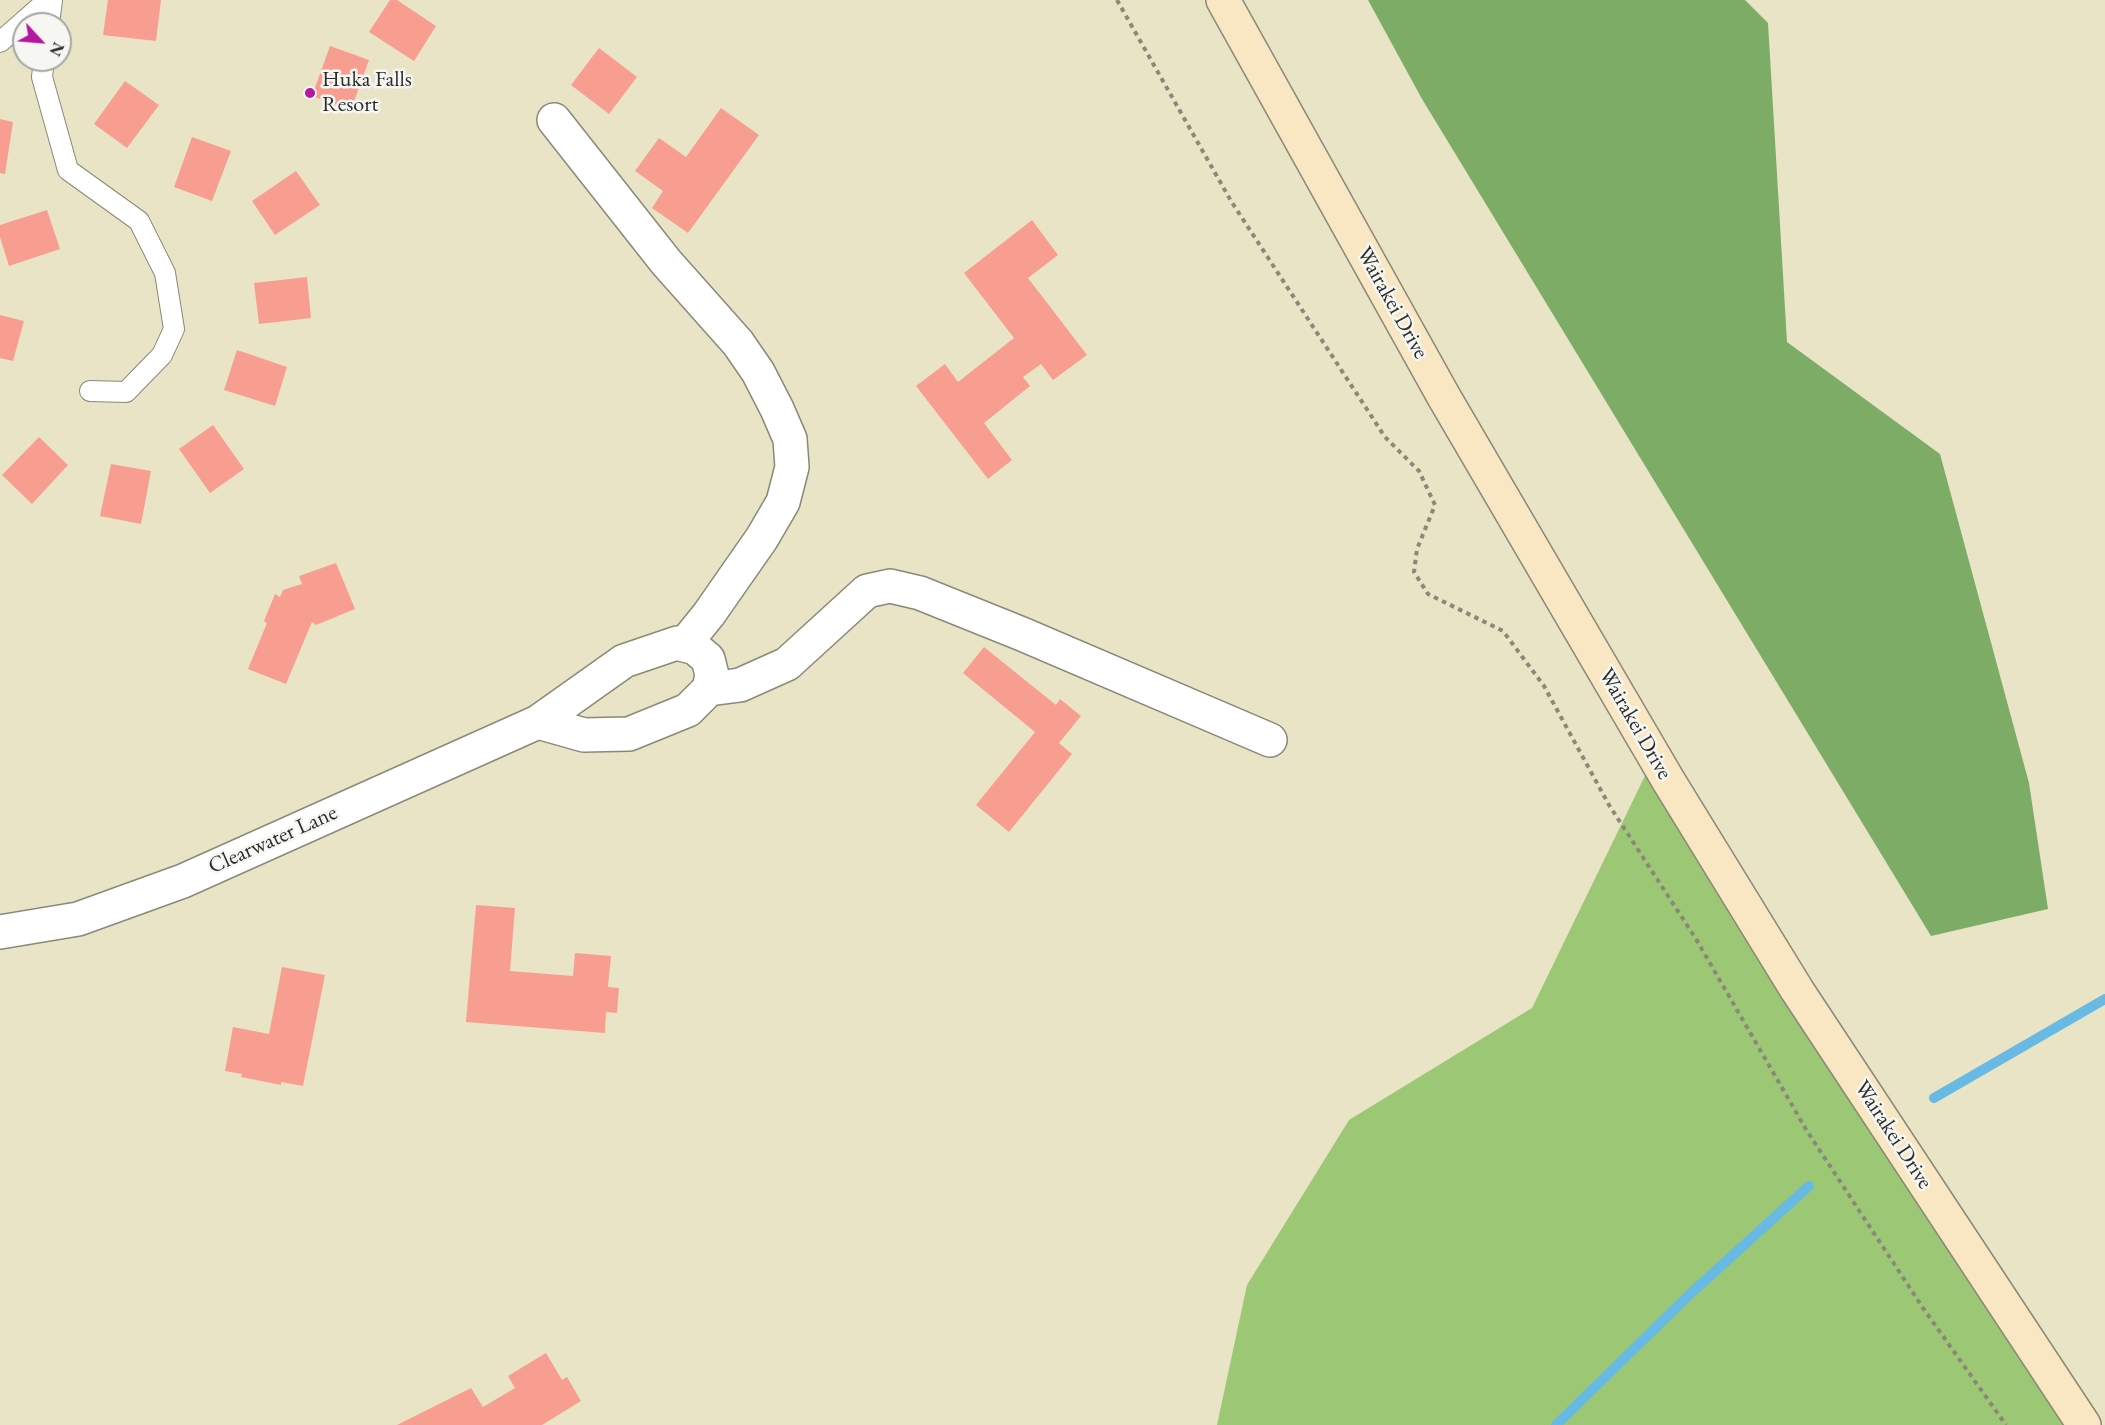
<!DOCTYPE html>
<html>
<head>
<meta charset="utf-8">
<style>
  body { margin:0 }
  #map { position:relative; width:2105px; height:1425px; overflow:hidden; background:#e9e4c6; font-family:"EB Garamond",serif }
  canvas { display:block }
  .north { position:absolute; left:12px; top:12px; width:60px; height:60px; box-sizing:border-box; background:#f6f6f2; border:2px solid #a5a5a2; border-radius:50%; rotate:116deg; font-size:16px; font-weight:700; line-height:24px; text-align:center; color:#2b2b2b }
  .north::after { content:''; display:block; margin:auto; width:21px; height:27px; background:#b5179e; clip-path:polygon(50% 0,100% 100%,50% 72%,0 100%) }
</style>
</head>
<body>
<div id="map">
<canvas width="2105" height="1425"></canvas>
<div class="north">N</div>
</div>
<script>
const c = document.querySelector('canvas').getContext('2d');
c.lineJoin = 'round';
function fill(path, color) {
  c.fillStyle = color;
  c.fill(path, 'evenodd');
}
function poly(rows) {
  const path = new Path2D();
  for (const r of rows) {
    path.moveTo(r[0], r[1]);
    for (let i = 2; i < r.length; i += 2) path.lineTo(r[i], r[i + 1]);
  }
  return path;
}
function trace(path, color, width, dash) {
  c.strokeStyle = color;
  c.lineWidth = width;
  c.lineCap = dash ? 'butt' : 'round';
  c.setLineDash(dash || []);
  c.stroke(path);
}
function drawText(font, color, halo, rows, align = 'center') {
  c.font = font + ' "EB Garamond",serif';
  c.lineWidth = 5;
  c.setLineDash([]);
  c.textBaseline = 'middle';
  c.strokeStyle = halo;
  c.fillStyle = color;
  for (const [text, x, y, turn = 0] of rows) {
    c.save();
    c.translate(x, y);
    c.rotate((+turn || 0) * Math.PI / 180);
    c.textAlign = isNaN(turn) ? turn : align;
    if (halo) c.strokeText(text, 0, 0);
    c.fillText(text, 0, 0);
    c.restore();
  }
}
fill(poly([
  [1659,747,2079,1425,1217,1425,1247,1285,1349,1120,1532,1008]
]), '#9cc774');
fill(poly([
  [1368,0,1745,0,1768,23,1787,342,1940,454,2029,783,2048,909,1931,936,1422,99]
]), '#7dac66');
trace(poly([
  [1934,1098,2105,999],
  [1556,1425,1689,1295,1809,1186]
]), '#68b9e3', 10);
fill(poly([
  [108,0,161,0,156,41,103,35],
  [390,0,397,0,436,26,414,61,369,32],
  [330,46,369,60,351,110,312,96],
  [599,48,637,77,609,114,571,85],
  [125,81,159,105,127,148,94,124],
  [721,108,759,135,688,233,652,208,663,191,635,171,659,138,686,157],
  [0,119,13,122,5,174,0,173],
  [192,137,231,151,212,201,174,187],
  [296,171,320,205,275,235,252,201],
  [47,210,60,249,9,266,0,237,0,225],
  [1032,220,1058,255,1028,278,1087,355,1053,380,1041,364,1023,377,1030,386,984,423,1012,460,988,479,916,386,945,364,958,382,1014,338,964,273],
  [307,277,311,318,259,324,254,283],
  [0,315,24,321,13,361,0,358],
  [237,350,287,367,275,406,224,390],
  [213,425,244,469,210,493,179,449],
  [39,437,68,465,32,504,2,475],
  [111,464,151,471,141,524,100,516],
  [336,563,355,609,316,625,312,622,286,684,248,669,267,623,264,621,275,594,280,597,283,590,302,584,299,576],
  [984,647,1056,705,1060,699,1081,716,1059,743,1072,754,1009,832,976,805,1035,732,963,673],
  [476,905,515,908,510,971,573,976,575,953,611,956,608,987,619,988,617,1013,606,1012,605,1033,466,1022],
  [282,967,325,975,303,1086,281,1082,281,1085,241,1077,242,1074,225,1071,233,1027,269,1034],
  [546,1353,562,1380,567,1377,581,1401,542,1425,397,1425,471,1388,483,1407,515,1388,508,1376]
]), '#f79e91');
const service = poly([
  [49,24,52,0],
  [0,42,48,0],
  [44,60,42,77,68,170,139,221,165,273,174,329,162,355,126,392,90,391]
]);
const minor = poly([
  [554,120,666,262,738,343,758,372,777,409,790,439,792,467,783,502,762,538,709,614,684,645],
  [709,689,740,685,787,664,867,591,890,586,920,593,1022,634,1270,740],
  [0,932,78,919,183,881,538,722,624,661,677,643,695,648,708,659,712,675,709,689,688,710,629,734,584,735,538,722]
]);
const secondary = poly([
  [1223,0,1444,397,1668,780,1797,990,2084,1425]
]);
trace(service, '#8a8878', 22);
trace(minor, '#8a8878', 36);
trace(secondary, '#8a8878', 36);
trace(poly([
  [1117,0,1231,201,1385,437,1419,471,1435,505,1417,549,1414,572,1428,594,1503,631,1544,686,1609,805,1696,939,1807,1131,1923,1308,2006,1425]
]), '#8a8878', 4, [4.5, 4.5]);
trace(service, '#fff', 20);
trace(minor, '#fff', 33);
trace(secondary, '#f9e7c3', 33);
for (const [x, y, r, color] of [
  [310,93,6,"#b5179e"]
]) {
  const dot = new Path2D();
  dot.arc(x, y, r, 0, 2 * Math.PI);
  c.fillStyle = color;
  c.fill(dot);
  trace(dot, '#f6f6f2', 2);
}
drawText('22px', '#2b2b2b', '#f6f6f2', [
  ["Huka Falls",322,80],
  ["Resort",322,105]
], 'left');
drawText('22px', '#2b2b2b', '#f6f6f2', [
  ["Wairakei Drive",1392,303,61],
  ["Wairakei Drive",1635,724,60],
  ["Clearwater Lane",273,840,-24],
  ["Wairakei Drive",1893,1135,57]
]);
</script>
</body>
</html>
